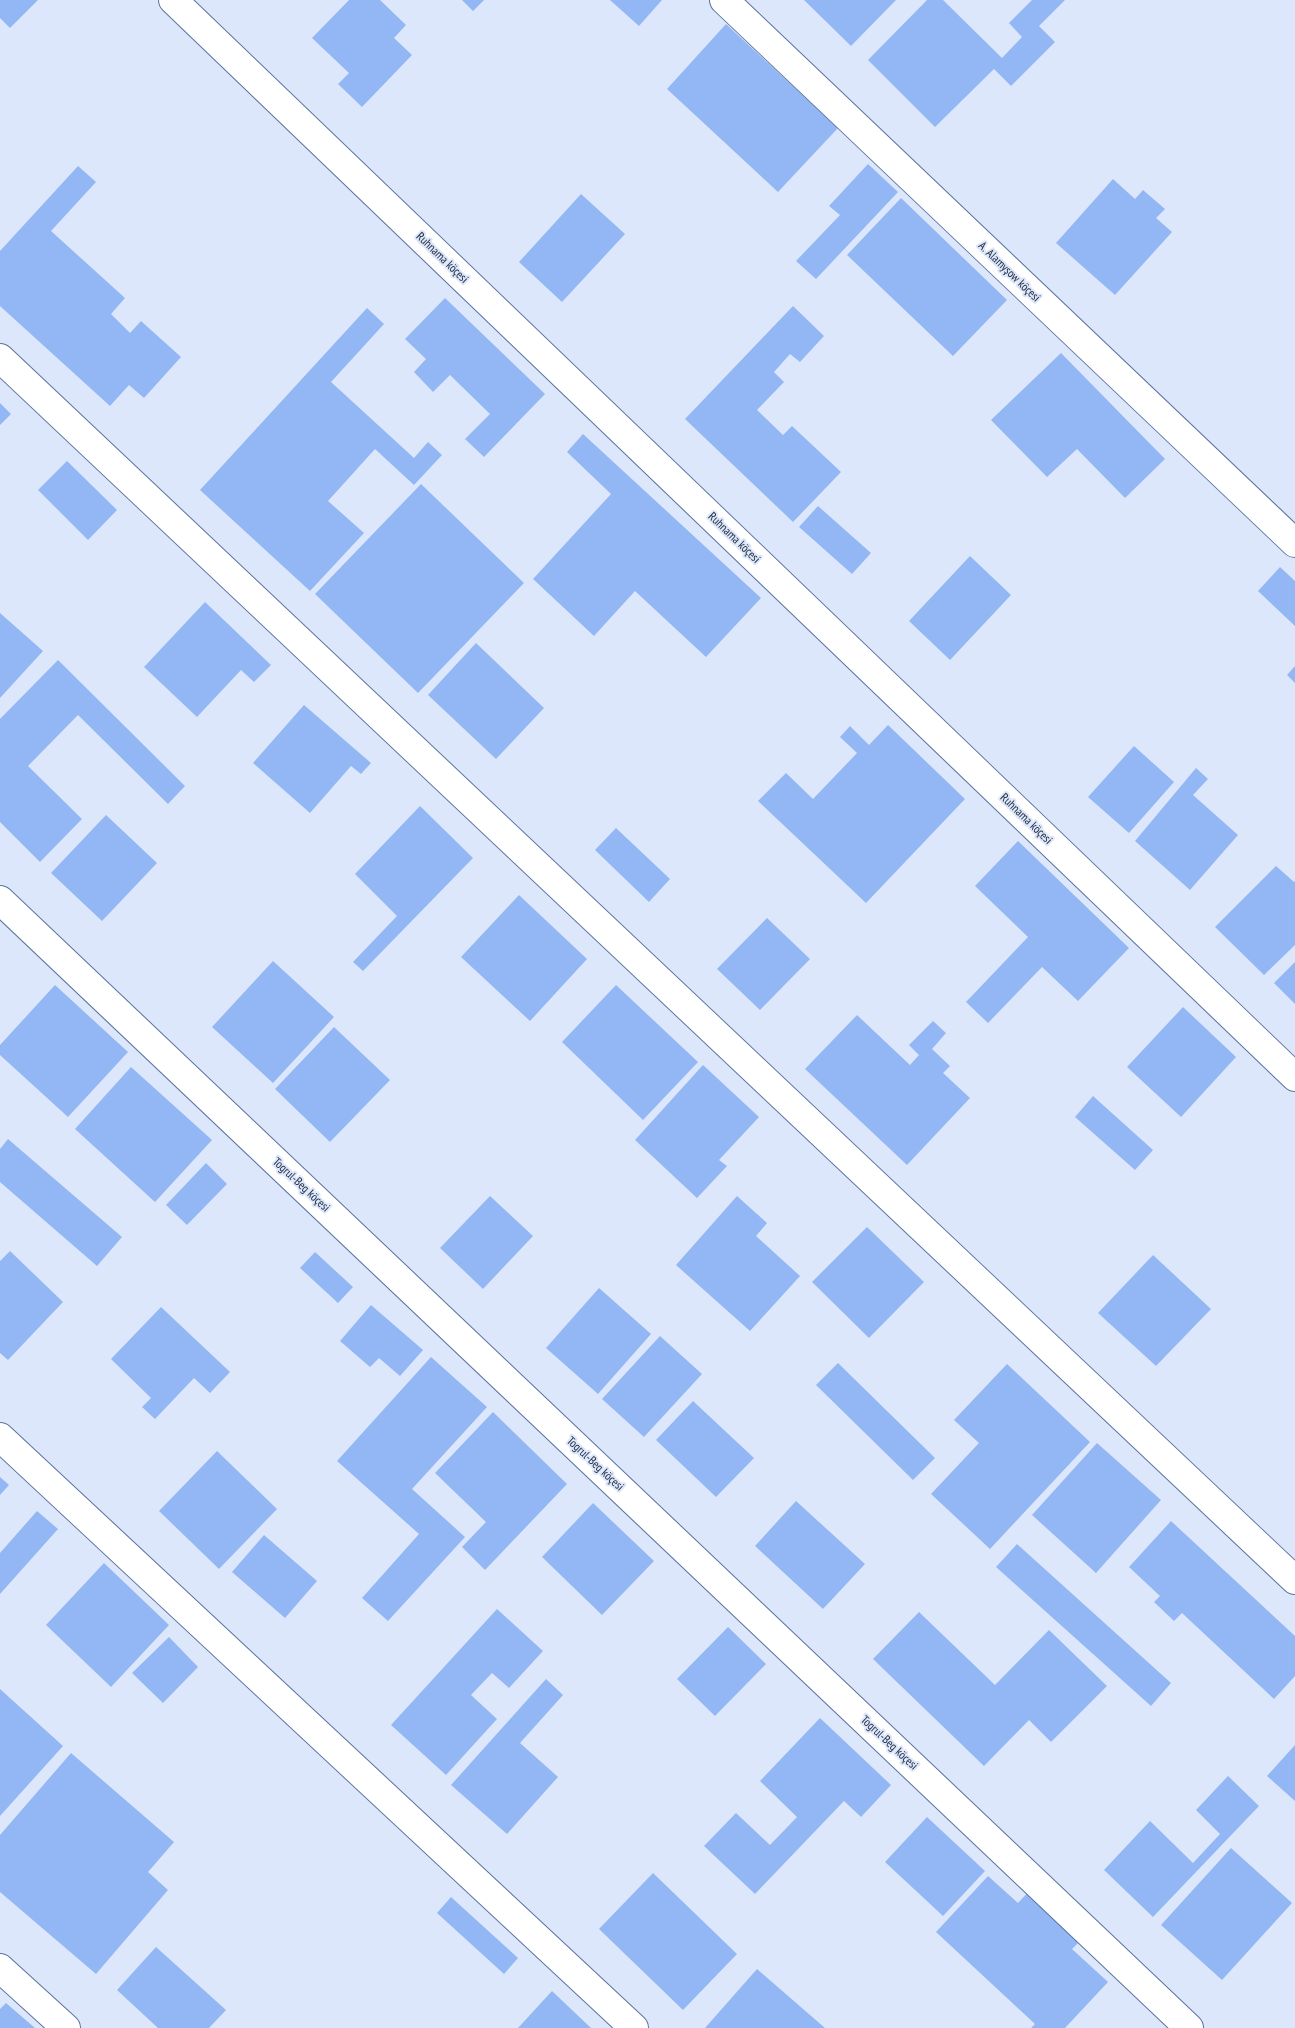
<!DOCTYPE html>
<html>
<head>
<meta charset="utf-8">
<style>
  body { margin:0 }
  canvas { display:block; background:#dce7fb }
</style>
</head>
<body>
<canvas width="1295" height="2028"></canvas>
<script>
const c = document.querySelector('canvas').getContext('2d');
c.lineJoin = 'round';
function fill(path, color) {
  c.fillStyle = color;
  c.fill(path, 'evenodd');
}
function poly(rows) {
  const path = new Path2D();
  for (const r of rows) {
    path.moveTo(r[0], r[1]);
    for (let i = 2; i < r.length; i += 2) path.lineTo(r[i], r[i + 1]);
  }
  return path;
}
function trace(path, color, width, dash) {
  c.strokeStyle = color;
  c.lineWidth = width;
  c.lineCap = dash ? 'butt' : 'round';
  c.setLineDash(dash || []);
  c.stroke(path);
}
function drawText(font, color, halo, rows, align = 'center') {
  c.font = font + ' "PT Sans Narrow",sans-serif';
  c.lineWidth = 4;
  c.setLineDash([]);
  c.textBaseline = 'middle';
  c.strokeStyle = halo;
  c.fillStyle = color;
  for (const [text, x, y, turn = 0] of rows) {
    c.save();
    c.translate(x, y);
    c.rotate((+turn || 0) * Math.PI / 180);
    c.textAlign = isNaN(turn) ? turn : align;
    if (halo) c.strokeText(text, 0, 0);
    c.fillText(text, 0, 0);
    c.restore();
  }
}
fill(poly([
  [0,0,38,0,10,28,0,18],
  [349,0,380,0,406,25,394,38,412,55,362,107,338,84,349,73,312,38],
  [462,0,484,0,473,11],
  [610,0,662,0,639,26],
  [804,0,896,0,851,46],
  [927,0,943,0,1002,58,1022,37,1009,23,1032,0,1065,0,1039,26,1055,42,1011,86,994,69,935,127,868,60],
  [726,24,838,128,778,192,667,89],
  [868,164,898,192,816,279,796,261,840,215,829,206],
  [78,166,96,182,51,231,125,298,111,314,130,333,141,321,181,357,144,398,129,385,110,406,0,306,0,251],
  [1113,179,1135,199,1143,190,1165,209,1156,218,1172,232,1115,295,1056,243],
  [581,194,625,234,562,302,519,262],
  [901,198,1007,300,953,356,847,255],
  [445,298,545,394,484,457,465,439,490,414,450,375,433,392,414,372,426,359,405,339],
  [793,306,824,336,800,362,790,354,774,372,784,382,757,410,783,435,792,426,841,472,793,522,685,419],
  [367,308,384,324,331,382,414,458,428,442,442,455,414,485,375,449,328,501,364,533,310,591,200,490],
  [1061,353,1165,459,1125,498,1077,449,1047,477,991,420],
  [0,403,11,414,0,425],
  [583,434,761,598,706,657,635,591,594,636,533,579,611,494,567,452],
  [67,461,117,510,88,540,38,490],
  [421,484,524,583,418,693,315,594],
  [818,506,871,553,852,574,799,527],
  [970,556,1011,595,950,660,909,621],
  [1280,567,1295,581,1295,626,1258,591],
  [205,602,271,665,254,682,241,670,197,717,144,667],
  [0,613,43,651,0,698],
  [476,643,544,708,496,759,428,695],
  [58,660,185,786,168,804,78,715,28,766,82,819,40,862,0,822,0,719],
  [1295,666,1295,683,1287,675],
  [304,705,371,763,361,774,351,766,310,813,253,763],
  [888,725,965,799,866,903,758,801,786,773,813,799,857,753,840,737,850,726,869,745],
  [1134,746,1174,782,1129,833,1088,797],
  [1196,768,1208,779,1193,795,1238,835,1190,890,1135,841],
  [420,806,473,858,363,971,353,962,397,916,355,874],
  [106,815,157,863,102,921,51,873],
  [616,828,670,879,649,902,595,850],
  [1018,841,1129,948,1078,1001,1042,967,988,1023,966,1002,1028,937,975,886],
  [1276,866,1294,882,1295,881,1295,945,1264,975,1215,927],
  [519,895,587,959,530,1021,461,957],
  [767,918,810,959,760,1010,717,969],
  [273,961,334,1017,273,1083,212,1027],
  [1295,962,1295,1004,1274,983],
  [55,985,128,1052,68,1117,0,1055,0,1045],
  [616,985,698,1062,643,1120,562,1042],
  [1183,1007,1236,1057,1181,1117,1127,1067],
  [857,1015,910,1065,919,1055,909,1045,933,1021,946,1033,932,1049,950,1066,943,1073,970,1098,907,1165,805,1069],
  [334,1027,390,1080,330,1142,275,1089],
  [703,1065,759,1117,719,1160,727,1166,697,1198,635,1140],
  [131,1067,212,1140,155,1202,75,1129],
  [1093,1096,1153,1150,1135,1170,1075,1117],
  [8,1139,122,1237,97,1266,0,1182,0,1149],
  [206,1163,227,1184,187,1225,166,1205],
  [490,1196,533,1236,483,1289,440,1248],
  [737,1196,767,1223,756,1236,800,1276,750,1331,676,1265],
  [867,1227,924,1282,869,1338,812,1282],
  [10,1251,63,1302,8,1360,0,1353,0,1261],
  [315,1252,353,1287,338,1303,300,1268],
  [1153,1255,1211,1309,1156,1366,1098,1313],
  [599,1288,651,1334,598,1394,546,1348],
  [371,1305,423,1350,400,1376,379,1358,370,1367,340,1341],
  [161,1307,230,1372,210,1393,194,1378,155,1419,142,1407,151,1398,111,1359],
  [660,1336,702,1374,644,1437,602,1399],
  [431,1357,487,1407,412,1489,465,1537,388,1621,362,1598,419,1534,337,1461],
  [838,1363,935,1458,913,1480,816,1385],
  [1007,1364,1090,1442,990,1549,931,1494,979,1443,954,1420],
  [693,1401,754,1458,716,1497,656,1440],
  [493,1412,567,1484,485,1570,462,1547,486,1522,435,1473],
  [1097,1443,1161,1500,1096,1573,1032,1515],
  [217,1451,277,1509,219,1569,159,1511],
  [0,1477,9,1485,0,1495],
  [796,1501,865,1564,823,1609,755,1546],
  [593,1503,654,1561,602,1615,542,1557],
  [37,1511,58,1529,0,1594,0,1553],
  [1171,1521,1295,1636,1295,1676,1274,1699,1182,1613,1174,1621,1154,1602,1160,1596,1129,1567],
  [264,1535,317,1581,285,1618,232,1572],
  [1017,1544,1171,1683,1151,1706,996,1567],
  [104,1563,169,1625,111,1687,46,1625],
  [497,1609,543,1651,509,1688,492,1673,471,1695,497,1719,446,1775,391,1725],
  [919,1612,995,1685,1049,1630,1107,1686,1051,1742,1029,1720,984,1766,873,1659],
  [728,1627,766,1664,715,1716,677,1679],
  [169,1637,198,1667,163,1703,132,1673],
  [546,1679,563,1695,520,1743,558,1777,507,1834,451,1785],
  [0,1689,63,1746,0,1816],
  [820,1718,891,1785,861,1817,844,1801,755,1894,704,1846,736,1813,770,1845,797,1817,760,1781],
  [1295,1745,1295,1801,1267,1776],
  [71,1753,174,1842,148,1872,168,1890,96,1974,0,1892,0,1835],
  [1228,1776,1259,1806,1153,1917,1104,1870,1150,1821,1193,1863,1220,1834,1196,1810],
  [927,1817,985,1871,943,1916,885,1862],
  [1231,1848,1292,1903,1222,1980,1161,1925],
  [653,1873,737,1954,683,2010,599,1929],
  [988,1876,1018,1903,1032,1888,1084,1937,1072,1949,1108,1982,1065,2028,1031,2028,1035,2024,936,1932],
  [451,1897,518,1958,504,1974,437,1913],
  [156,1947,226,2010,209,2028,158,2028,117,1990],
  [757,1969,825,2028,705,2028],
  [552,1991,591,2028,518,2028],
  [6,2003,35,2028,0,2028,0,2009]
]), '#93b7f4');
const street = poly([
  [173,0,1295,1077],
  [724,0,1295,543],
  [0,358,1295,1580],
  [0,900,1189,2028],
  [0,1437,634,2028],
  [0,1968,66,2028]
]);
trace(street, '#5a739e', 30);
trace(street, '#fff', 28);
drawText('12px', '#232e40', '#dce7fb', [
  ["Ruhnama köçesi",442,258,44],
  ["A. Alamyşow köçesi",1009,272,44],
  ["Ruhnama köçesi",734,538,44],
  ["Ruhnama köçesi",1026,819,44],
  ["Togrul-Beg köçesi",301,1185,43],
  ["Togrul-Beg köçesi",595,1464,43],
  ["Togrul-Beg köçesi",889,1743,43]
]);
</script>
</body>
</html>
